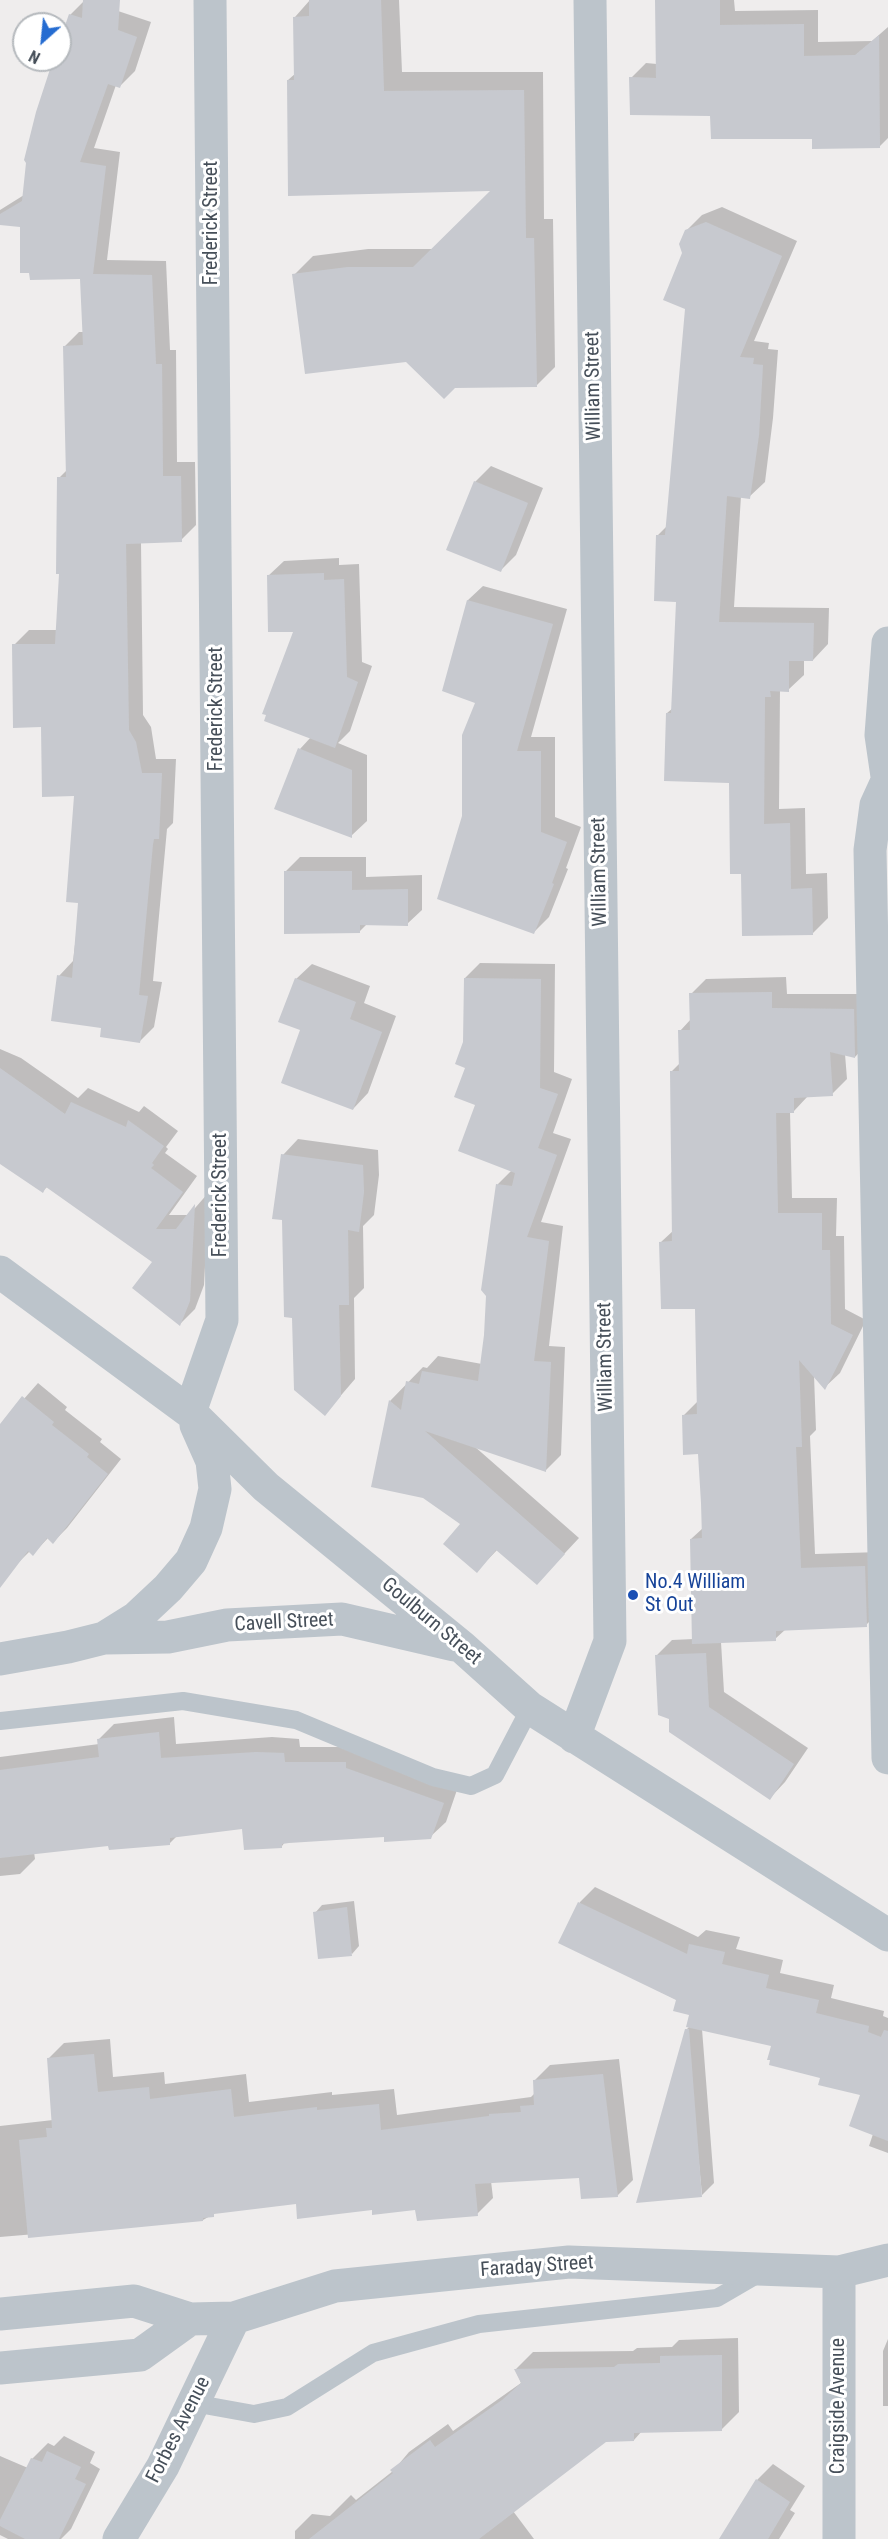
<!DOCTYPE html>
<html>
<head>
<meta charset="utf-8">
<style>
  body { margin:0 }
  #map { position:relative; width:888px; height:2539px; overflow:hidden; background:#efeded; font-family:"Roboto Condensed",sans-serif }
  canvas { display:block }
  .north { position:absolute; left:12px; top:12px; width:60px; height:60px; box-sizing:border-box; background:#fff; border:2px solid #b5b9bd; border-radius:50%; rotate:207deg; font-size:16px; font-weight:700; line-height:24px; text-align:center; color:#464f59 }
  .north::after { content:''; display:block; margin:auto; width:21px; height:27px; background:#256cd1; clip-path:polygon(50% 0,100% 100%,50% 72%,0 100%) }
</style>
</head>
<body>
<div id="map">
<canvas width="888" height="2539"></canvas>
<div class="north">N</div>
</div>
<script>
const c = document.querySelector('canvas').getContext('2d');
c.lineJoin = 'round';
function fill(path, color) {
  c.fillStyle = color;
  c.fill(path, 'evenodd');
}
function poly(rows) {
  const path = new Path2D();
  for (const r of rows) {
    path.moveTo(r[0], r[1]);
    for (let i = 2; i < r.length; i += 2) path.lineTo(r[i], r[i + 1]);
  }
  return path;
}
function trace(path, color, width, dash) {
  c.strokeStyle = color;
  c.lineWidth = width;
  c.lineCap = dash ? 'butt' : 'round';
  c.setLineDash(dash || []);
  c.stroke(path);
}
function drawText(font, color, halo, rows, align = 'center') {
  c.font = font + ' "Roboto Condensed",sans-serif';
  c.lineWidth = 6;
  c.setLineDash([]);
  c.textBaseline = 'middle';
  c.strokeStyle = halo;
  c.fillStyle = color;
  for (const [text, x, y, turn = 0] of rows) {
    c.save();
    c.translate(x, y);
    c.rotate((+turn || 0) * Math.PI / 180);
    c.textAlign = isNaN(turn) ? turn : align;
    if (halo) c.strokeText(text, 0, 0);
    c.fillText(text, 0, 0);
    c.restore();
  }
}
fill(poly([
  [85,0,151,22,135,71,120,86,116,85,94,148,120,152,107,260,166,261,170,350,176,350,177,462,195,462,196,525,181,540,141,542,143,715,151,727,156,759,176,759,173,823,167,829,153,981,162,982,154,1027,139,1042,103,1027,59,976,73,961,80,902,76,795,43,726,14,645,29,630,58,630,61,572,59,478,67,470,64,347,79,332,84,332,81,277,22,226,0,223,0,210,24,195,55,60,60,60,60,45,70,15],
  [310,0,399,0,402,72,543,72,544,219,553,219,555,367,536,386,406,360,294,275,313,256,368,249,434,249,494,190,288,80,296,73,295,17],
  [657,0,734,0,735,11,818,10,818,42,872,41,888,27,888,138,879,147,813,137,712,115,631,78,646,63,657,64],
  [722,207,797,241,754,341,769,343,768,349,778,350,773,418,765,482,749,497,741,496,734,607,829,608,828,644,813,660,804,660,804,675,788,690,780,690,779,809,805,808,806,874,827,873,828,918,812,934,742,873,730,781,667,713,673,708,677,601,657,536,667,526,687,308,684,253,686,231,702,215],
  [491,466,543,488,516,555,500,571,475,482],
  [339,558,339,565,359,564,362,662,372,666,350,731,338,743,367,755,367,821,351,836,300,749,311,737,295,631,268,576,284,561],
  [483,586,567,609,531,737,555,737,555,817,581,827,566,868,568,869,549,917,534,932,464,816,477,702,468,600],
  [300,857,366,857,366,877,422,875,422,910,407,924,367,924,359,932,285,872],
  [480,963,555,964,554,1072,572,1079,553,1133,571,1139,541,1222,563,1226,549,1346,565,1347,561,1455,546,1470,474,1446,579,1538,537,1583,498,1549,477,1571,462,1523,424,1496,373,1486,390,1401,423,1367,427,1368,438,1356,482,1364,498,1184,512,1170,477,1104,467,1067,465,978],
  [312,964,370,986,364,1003,396,1016,368,1093,353,1109,302,1029,296,979],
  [786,977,787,994,869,994,869,1042,855,1057,845,1054,847,1079,832,1094,808,1096,794,1111,790,1111,792,1198,837,1198,836,1236,844,1236,845,1309,866,1320,840,1373,825,1387,814,1375,816,1430,810,1436,815,1554,880,1552,881,1610,866,1625,786,1629,775,1639,721,1642,724,1692,808,1748,785,1782,770,1798,670,1718,657,1655,672,1640,694,1639,691,1539,703,1528,699,1453,684,1415,698,1401,697,1307,661,1242,674,1230,671,1072,680,1063,680,1031,691,1019,691,994,706,979],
  [0,1049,21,1058,78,1098,88,1088,139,1112,144,1106,178,1131,166,1147,168,1149,165,1153,197,1176,169,1215,189,1215,209,1192,204,1285,195,1309,180,1324,154,1261,48,1186,43,1191,0,1162],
  [298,1139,378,1150,379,1175,374,1215,363,1226,364,1288,354,1298,355,1379,325,1414,293,1317,283,1155],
  [38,1383,67,1407,65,1410,102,1439,100,1442,121,1459,67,1528,53,1542,48,1538,33,1554,30,1551,14,1567,0,1555,0,1426],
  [174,1717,176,1744,272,1737,299,1739,300,1747,361,1747,458,1787,446,1822,430,1837,386,1835,285,1842,282,1846,243,1827,178,1835,170,1843,109,1844,34,1852,35,1859,20,1874,0,1876,0,1757,99,1744,99,1739,114,1724],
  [595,1887,698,1937,706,1930,740,1937,736,1949,783,1960,780,1973,834,1985,831,1998,884,2011,883,2016,888,2018,888,2153,869,2146,873,2134,862,2094,822,2077,772,2045,702,2029,714,2183,702,2195,686,2030,690,2026,691,2014,677,2000,560,1942,580,1902],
  [354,1901,359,1946,352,1954,315,1913,322,1905],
  [110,2039,113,2077,164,2072,165,2084,246,2074,249,2102,332,2092,332,2095,394,2089,397,2115,531,2097,535,2093,534,2081,550,2065,619,2059,633,2180,617,2196,580,2177,491,2181,493,2198,477,2214,417,2208,373,2208,297,2203,217,2212,203,2220,0,2237,0,2126,53,2120,48,2059,64,2043],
  [738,2338,739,2412,722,2429,642,2431,634,2440,606,2441,513,2511,534,2539,295,2539,295,2531,312,2514,330,2516,351,2495,356,2500,393,2471,409,2452,448,2424,453,2431,521,2383,516,2369,533,2352,633,2351,637,2348,672,2347,679,2340],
  [888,2339,888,2406,883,2406,883,2351],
  [64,2436,95,2452,90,2463,100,2469,71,2529,61,2539,8,2539,0,2535,0,2456,28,2468,32,2459,48,2443,54,2446],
  [773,2464,805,2486,790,2510,795,2513,779,2539,721,2539,757,2480]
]), '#0003');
fill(poly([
  [83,0,120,0,118,30,137,37,120,88,108,84,80,162,106,166,93,274,152,275,156,364,162,364,163,476,181,476,182,542,126,544,129,730,136,742,142,773,162,773,159,839,154,839,153,844,139,995,148,996,140,1043,100,1037,101,1028,51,1021,57,975,72,978,78,903,66,902,74,796,42,797,41,727,13,728,12,644,55,644,59,574,56,574,57,477,66,477,63,346,83,345,80,279,30,280,29,273,20,273,20,227,0,225,0,214,22,201,26,163,24,160,36,112,53,60,60,60,60,40,69,14,82,18],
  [309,0,381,0,384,91,524,90,526,238,534,238,537,387,455,388,444,399,406,362,305,374,292,274,348,267,413,267,490,191,288,196,287,80,294,80,293,17,309,16],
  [655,0,720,0,720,25,804,24,804,56,855,55,879,35,880,148,812,149,812,139,711,139,710,116,630,115,629,77,656,78],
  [706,222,782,256,740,357,754,358,753,364,763,365,759,435,750,499,727,496,719,622,814,623,813,661,789,661,789,692,770,691,771,697,765,697,764,824,790,823,791,889,812,888,813,935,742,936,741,874,730,874,729,783,664,781,666,713,671,713,676,602,654,601,656,535,665,535,685,309,663,300,682,253,679,244,685,230],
  [474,481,528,503,501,572,446,550],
  [324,573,324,580,344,579,347,677,358,682,335,748,264,721,266,715,262,714,293,632,268,632,267,575],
  [467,600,553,624,517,751,541,751,541,832,567,842,552,883,554,884,534,934,437,899,462,816,462,735,475,703,442,691],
  [298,748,352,770,352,838,274,809],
  [284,871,352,871,352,890,408,889,408,926,360,925,360,933,284,934],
  [295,978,356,1002,350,1019,382,1032,353,1110,281,1083,300,1030,278,1022],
  [464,978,541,979,540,1088,558,1094,538,1148,557,1155,527,1237,549,1241,534,1361,551,1362,546,1472,425,1431,565,1554,537,1585,496,1550,477,1573,443,1544,460,1524,423,1498,371,1487,389,1400,401,1410,406,1381,419,1384,422,1371,478,1381,484,1335,486,1296,481,1290,496,1184,512,1186,515,1173,458,1151,475,1105,454,1097,465,1068,455,1064,463,1042],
  [772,992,772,1008,854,1009,855,1058,830,1052,833,1096,794,1098,794,1113,776,1113,778,1213,822,1213,822,1250,830,1250,831,1324,853,1335,825,1390,799,1360,802,1447,796,1447,801,1568,865,1566,867,1627,776,1631,776,1641,692,1644,690,1539,702,1538,701,1503,698,1454,683,1455,682,1415,697,1414,695,1309,661,1309,659,1242,672,1241,670,1071,679,1071,678,1030,690,1030,689,993],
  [0,1068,65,1114,71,1102,126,1127,128,1120,164,1146,152,1163,154,1165,151,1168,183,1192,156,1229,176,1229,195,1204,190,1301,180,1326,132,1288,152,1262,46,1187,43,1193,0,1164],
  [281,1154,363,1165,364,1192,359,1232,348,1230,349,1305,339,1305,341,1396,325,1416,294,1390,292,1318,284,1317,282,1220,272,1219],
  [22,1396,54,1422,52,1425,89,1454,87,1457,108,1474,53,1544,47,1538,33,1556,28,1551,0,1588,0,1424],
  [706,1653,709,1707,794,1764,770,1800,669,1732,669,1719,658,1715,655,1655],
  [159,1732,161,1758,256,1752,284,1753,285,1762,346,1762,346,1768,444,1803,431,1839,384,1842,384,1837,289,1843,282,1844,282,1848,244,1850,242,1829,170,1838,170,1845,109,1850,108,1846,0,1858,0,1770,99,1757,97,1739],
  [578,1902,687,1954,689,1944,725,1952,722,1964,769,1975,766,1988,819,2000,816,2013,869,2026,868,2032,881,2037,884,2030,888,2031,888,2141,849,2126,860,2095,818,2085,820,2078,769,2065,770,2060,767,2060,771,2046,686,2027,689,2015,673,2011,676,2000,558,1943],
  [347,1907,352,1956,318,1959,313,1912],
  [685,2029,689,2029,702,2197,636,2203],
  [94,2054,98,2092,149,2087,150,2099,231,2089,234,2117,317,2107,317,2110,379,2104,381,2130,489,2116,489,2114,521,2112,520,2106,534,2105,533,2080,603,2074,618,2197,581,2199,579,2178,475,2184,478,2216,417,2221,415,2210,372,2215,372,2210,297,2219,296,2204,214,2214,214,2217,203,2218,203,2221,28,2238,19,2140,47,2137,46,2128,52,2128,47,2058],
  [722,2355,722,2431,634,2433,634,2441,606,2442,479,2539,309,2539,393,2473,390,2470,430,2440,435,2447,502,2400,521,2383,514,2369,614,2367,618,2364,660,2363,660,2356],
  [47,2451,81,2467,75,2479,86,2484,59,2539,25,2539,0,2526,0,2520,31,2458,42,2462],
  [756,2479,790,2502,768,2539,719,2539]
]), '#c7c9cf');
trace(poly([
  [0,1721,183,1701,296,1720,433,1777,471,1786,495,1775,530,1708],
  [193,2403,254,2414,287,2407,373,2353,479,2324,717,2298,760,2273]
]), '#bcc4cb', 18);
trace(poly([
  [888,643,881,735,888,783],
  [887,781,876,805,870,850,888,1758],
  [0,1272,190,1412,266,1487,462,1647,530,1708,888,1935],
  [190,1412,222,1320,210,0],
  [105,1638,168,1637,227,1625,342,1619,454,1645],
  [0,1659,68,1647,104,1638,136,1618,168,1588,191,1561,206,1528,215,1489,212,1461,196,1425],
  [574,1737,610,1641,590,0],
  [0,2314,134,2301,190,2319,234,2318,335,2286,569,2262,839,2272,888,2260],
  [0,2368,140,2355,190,2319],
  [119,2539,163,2466,234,2318],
  [839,2539,839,2272]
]), '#bcc4cb', 33);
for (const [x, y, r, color] of [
  [633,1595,6,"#1a4fb4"]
]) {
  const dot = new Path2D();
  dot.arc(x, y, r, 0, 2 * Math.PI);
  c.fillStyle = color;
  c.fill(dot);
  trace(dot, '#fff', 2);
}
drawText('20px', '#464f59', '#fff', [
  ["Frederick Street",212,223,-90],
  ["William Street",594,386,-91],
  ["Frederick Street",217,709,-90],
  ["William Street",600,872,-91],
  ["Frederick Street",221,1195,-90],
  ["William Street",606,1357,-91],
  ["Goulburn Street",431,1622,40],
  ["Cavell Street",284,1623,-3],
  ["Faraday Street",537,2267,-4],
  ["Craigside Avenue",839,2406,-90],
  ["Forbes Avenue",179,2430,-63]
]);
drawText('20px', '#164399', '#fff', [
  ["No.4 William",645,1583],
  ["St Out",645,1606]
], 'left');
</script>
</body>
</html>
